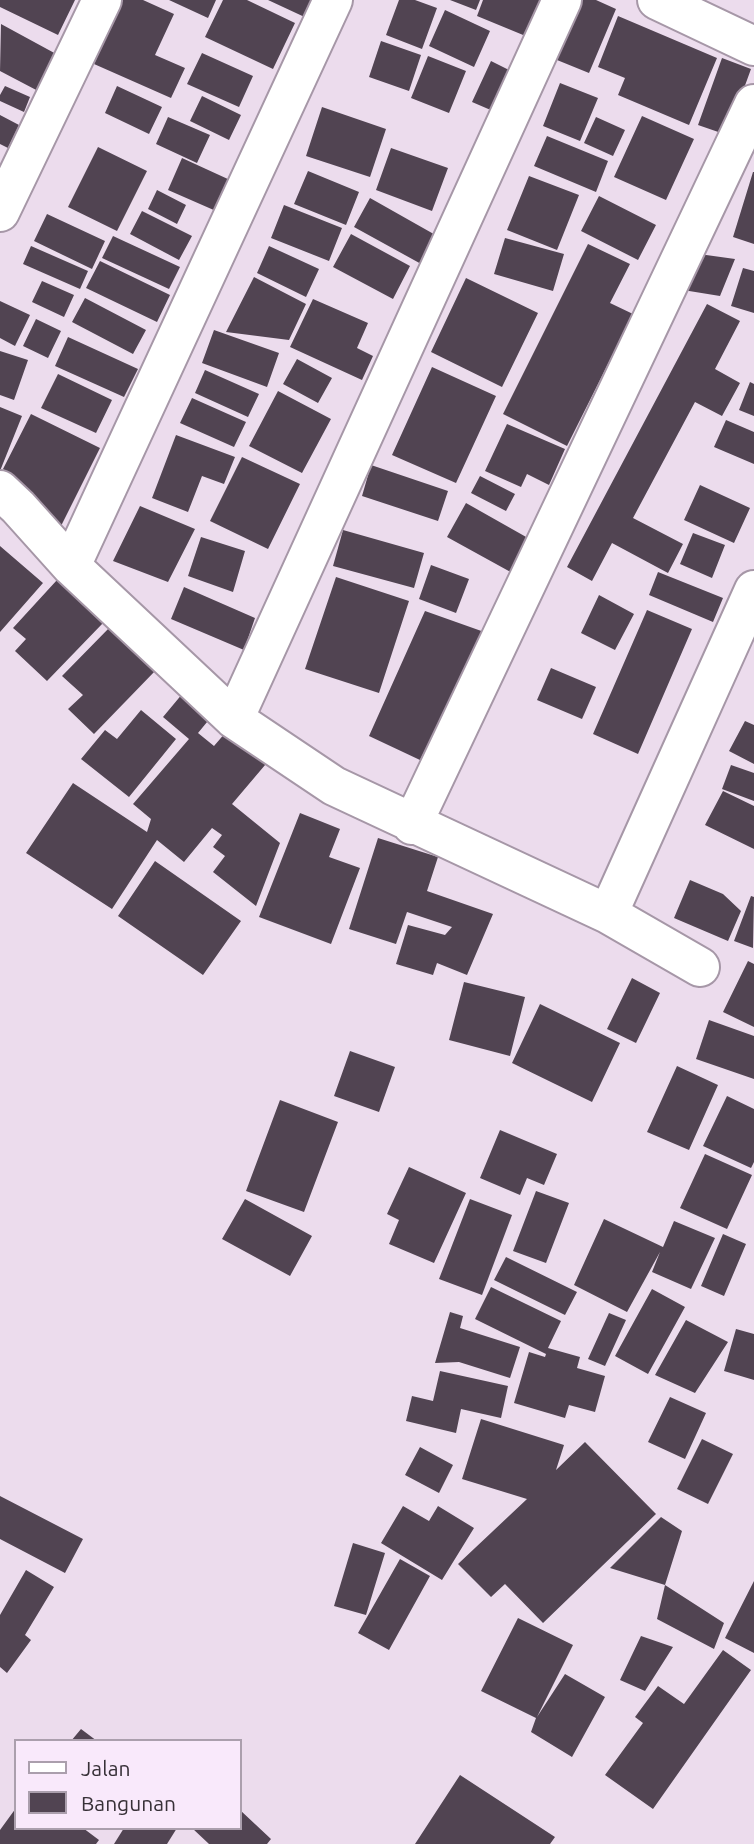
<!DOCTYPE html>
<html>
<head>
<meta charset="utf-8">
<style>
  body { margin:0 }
  #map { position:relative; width:754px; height:1844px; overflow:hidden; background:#ecdced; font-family:Ubuntu,sans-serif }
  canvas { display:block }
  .legend { position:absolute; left:14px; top:1739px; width:228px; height:91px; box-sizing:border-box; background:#f9e9fb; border:2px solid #ab9fad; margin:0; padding:9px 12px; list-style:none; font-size:21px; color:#373037 }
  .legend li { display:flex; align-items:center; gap:14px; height:35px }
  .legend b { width:35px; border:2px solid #ab9fad }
</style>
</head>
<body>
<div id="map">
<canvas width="754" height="1844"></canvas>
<ul class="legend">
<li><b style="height:9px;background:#fff"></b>Jalan</li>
<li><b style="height:19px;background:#514452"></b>Bangunan</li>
</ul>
</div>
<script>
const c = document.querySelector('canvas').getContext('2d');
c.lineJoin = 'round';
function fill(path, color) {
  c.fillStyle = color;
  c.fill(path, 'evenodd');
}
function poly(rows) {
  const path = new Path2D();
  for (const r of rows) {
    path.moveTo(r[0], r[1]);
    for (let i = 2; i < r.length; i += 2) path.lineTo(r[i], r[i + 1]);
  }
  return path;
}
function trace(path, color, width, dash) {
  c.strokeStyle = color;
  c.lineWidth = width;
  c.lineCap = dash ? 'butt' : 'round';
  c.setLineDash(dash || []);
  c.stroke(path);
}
fill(poly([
  [0,0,75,0,58,35,0,7],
  [123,0,143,0,174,14,155,55,185,68,171,98,94,64],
  [169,0,216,0,208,18],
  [223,0,247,0,295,23,273,69,205,37],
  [268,0,320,0,311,20],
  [399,0,415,0,437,8,422,49,386,35],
  [450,0,480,0,476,10],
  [483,0,543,0,528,37,477,16],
  [582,0,596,0,616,9,589,73,557,60],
  [445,10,490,31,474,67,429,46],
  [618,16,717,58,689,125,618,95,625,78,598,67],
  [1,24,58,55,40,92,0,71],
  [381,41,421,55,409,91,369,77],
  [202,53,253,76,239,107,187,84],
  [428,56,466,71,449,113,411,98],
  [722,58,751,69,727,135,698,125],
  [491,61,511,71,493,111,472,102],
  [560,83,598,98,580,141,543,126],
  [5,86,30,97,24,112,0,101,0,95],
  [117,86,162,107,149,134,105,113],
  [202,96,241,115,229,140,190,121],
  [322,107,386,129,370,177,306,156],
  [0,115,19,125,8,148,0,144],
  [642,116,694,139,666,200,614,177],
  [168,117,210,135,197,163,156,144],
  [596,117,625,130,613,156,584,143],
  [547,136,608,161,596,192,534,166],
  [98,147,147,171,117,231,68,207],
  [391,148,448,168,432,211,376,190],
  [182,158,230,180,216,211,168,190],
  [308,171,359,192,346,225,294,204],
  [753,172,754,172,754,244,733,237],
  [529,176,579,195,557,250,507,230],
  [157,190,186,205,177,224,148,209],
  [599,196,656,225,638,260,581,231],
  [370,198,439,237,423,265,354,227],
  [284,205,342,228,329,261,271,238],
  [142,211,192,236,179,260,130,234],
  [47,214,105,241,92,269,34,241],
  [351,234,410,266,393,299,333,267],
  [113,236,180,267,169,289,102,258],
  [505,238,564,254,553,291,494,274],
  [588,244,630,264,610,303,633,314,567,446,503,414],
  [31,246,88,271,80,289,23,264],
  [269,246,319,269,306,297,257,273],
  [699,254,735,259,720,296,683,290],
  [100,261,170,295,157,322,86,288],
  [743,268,754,271,754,313,731,306],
  [254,277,306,304,289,340,226,332],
  [466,278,538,313,502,387,431,352],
  [42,281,74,295,64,317,32,302],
  [85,298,146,330,133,354,72,322],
  [313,299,368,323,357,348,373,356,362,380,290,347],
  [0,301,30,315,15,346,0,338],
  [707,304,740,321,715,369,740,383,722,416,695,402,633,518,683,544,668,573,612,543,592,581,567,567],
  [36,319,61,331,48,358,23,346],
  [214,330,279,353,267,387,202,363],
  [68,337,138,369,124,397,55,366],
  [0,351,28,360,14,400,0,395],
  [297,359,332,378,318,403,283,384],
  [432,367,496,396,456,483,392,455],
  [205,370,259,394,248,417,195,393],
  [58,374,112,400,96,433,41,408],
  [750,382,754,384,754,416,739,410],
  [278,391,331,419,302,473,249,446],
  [192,398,246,422,234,447,180,423],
  [0,407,22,416,0,471],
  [31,414,100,448,60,528,3,469],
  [726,420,754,432,754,464,714,447],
  [507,424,565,449,549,485,527,474,521,487,485,471],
  [176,435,235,457,224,484,202,476,188,512,152,498],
  [242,457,300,484,268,549,210,521],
  [371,465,448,491,438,521,362,496],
  [480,476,515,494,506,511,471,493],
  [700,485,750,508,734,543,684,520],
  [466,503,535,542,516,575,447,537],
  [140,506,195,529,168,582,113,561],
  [343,530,424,553,414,588,333,566],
  [693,533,725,545,712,578,680,564],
  [201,537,245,551,233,592,188,576],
  [0,546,43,583,0,632],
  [431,565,469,579,456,613,419,599],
  [658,572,723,598,713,622,649,595],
  [336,577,409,601,379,693,305,669],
  [57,580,103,623,47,681,15,651,26,639,13,628],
  [184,587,255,618,244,650,171,619],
  [599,595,634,614,615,650,581,633],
  [647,610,692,629,638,754,593,734],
  [425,611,487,633,420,760,369,736],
  [110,627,156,670,94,734,68,709,83,695,62,676],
  [551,668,596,687,582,719,537,700],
  [183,693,212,716,198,733,214,746,232,725,271,758,232,804,280,843,256,906,213,872,225,856,213,847,222,835,212,828,184,862,157,840,112,909,26,853,73,783,147,832,151,819,133,804,189,739,163,717],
  [141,710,176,739,129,797,81,759,105,730,117,739],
  [745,721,754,725,754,764,729,751],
  [731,765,754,773,754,801,722,789],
  [723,791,754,806,754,849,705,825],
  [300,813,340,829,329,857,360,868,331,944,259,917],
  [378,838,438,857,427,891,493,914,467,975,437,963,433,975,396,964,408,925,445,935,452,927,407,912,396,944,349,929],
  [155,861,241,921,203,975,118,916],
  [690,880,723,894,741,911,728,941,674,918],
  [751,896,754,897,753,948,734,941],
  [748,961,754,964,754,1027,723,1012],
  [632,978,660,993,636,1043,607,1029],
  [464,982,525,997,510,1056,449,1040],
  [540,1004,620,1043,592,1102,512,1063],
  [709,1020,754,1036,754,1079,696,1059],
  [350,1051,395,1067,379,1112,334,1096],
  [677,1066,718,1085,689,1150,647,1132],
  [727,1096,754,1109,754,1162,751,1168,703,1146],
  [280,1100,338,1122,304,1212,246,1191],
  [500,1130,557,1154,544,1185,527,1178,520,1195,480,1178],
  [705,1154,752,1175,727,1229,680,1208],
  [409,1167,466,1193,434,1263,389,1244,399,1220,387,1214],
  [536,1191,569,1203,546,1263,513,1251],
  [245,1199,312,1236,290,1276,222,1239],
  [470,1199,512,1215,482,1295,439,1279],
  [604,1219,663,1247,674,1221,715,1238,691,1289,652,1272,660,1252,627,1312,574,1285],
  [723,1234,746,1244,724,1296,701,1286],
  [506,1257,577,1292,565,1315,494,1280],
  [491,1287,561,1321,548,1348,580,1357,577,1368,605,1376,595,1412,569,1405,565,1418,514,1403,529,1352,545,1357,546,1354,475,1319],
  [652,1289,685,1307,648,1374,615,1356],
  [450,1312,463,1316,460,1328,520,1347,510,1378,459,1362,435,1363],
  [609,1313,626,1320,605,1366,588,1359],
  [686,1320,728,1342,695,1393,655,1375],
  [736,1329,754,1334,754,1380,724,1371],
  [440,1371,508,1386,501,1418,461,1409,456,1433,406,1421,412,1396,433,1401],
  [670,1397,706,1413,685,1459,648,1442],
  [481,1419,564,1445,556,1470,585,1442,656,1514,543,1623,505,1584,491,1597,458,1564,527,1499,462,1479],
  [702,1439,733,1454,708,1504,677,1489],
  [420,1447,453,1465,439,1493,405,1475],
  [0,1496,83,1539,65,1573,0,1539],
  [403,1506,429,1521,438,1506,474,1528,442,1580,381,1543],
  [661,1517,682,1531,665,1585,610,1568],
  [353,1543,385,1553,366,1615,334,1606],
  [400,1559,430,1576,389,1650,358,1633],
  [26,1570,54,1587,25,1635,31,1640,7,1673,0,1667,0,1615],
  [754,1581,754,1653,725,1638],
  [665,1585,724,1623,714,1649,657,1619],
  [518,1618,573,1645,537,1717,565,1674,605,1697,572,1757,531,1732,536,1718,481,1691],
  [641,1636,673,1647,645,1691,620,1680],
  [723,1650,751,1670,653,1809,605,1775,643,1723,635,1717,658,1686,684,1704],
  [81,1729,97,1741,71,1741],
  [460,1775,555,1837,550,1844,415,1844],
  [16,1808,16,1828,83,1828,99,1840,96,1844,0,1844,0,1830],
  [240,1810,271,1839,267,1844,209,1844,192,1828,240,1828],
  [124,1828,177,1828,167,1844,114,1844]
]), '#514452');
const street = poly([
  [562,0,234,719,334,786,608,914,700,967],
  [657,0,754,46],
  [0,212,102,0],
  [0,490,18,507,71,566,234,719],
  [71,566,333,0],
  [412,825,754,104],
  [608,914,754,590]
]);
trace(street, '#a697a7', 42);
trace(street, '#fff', 38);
</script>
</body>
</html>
